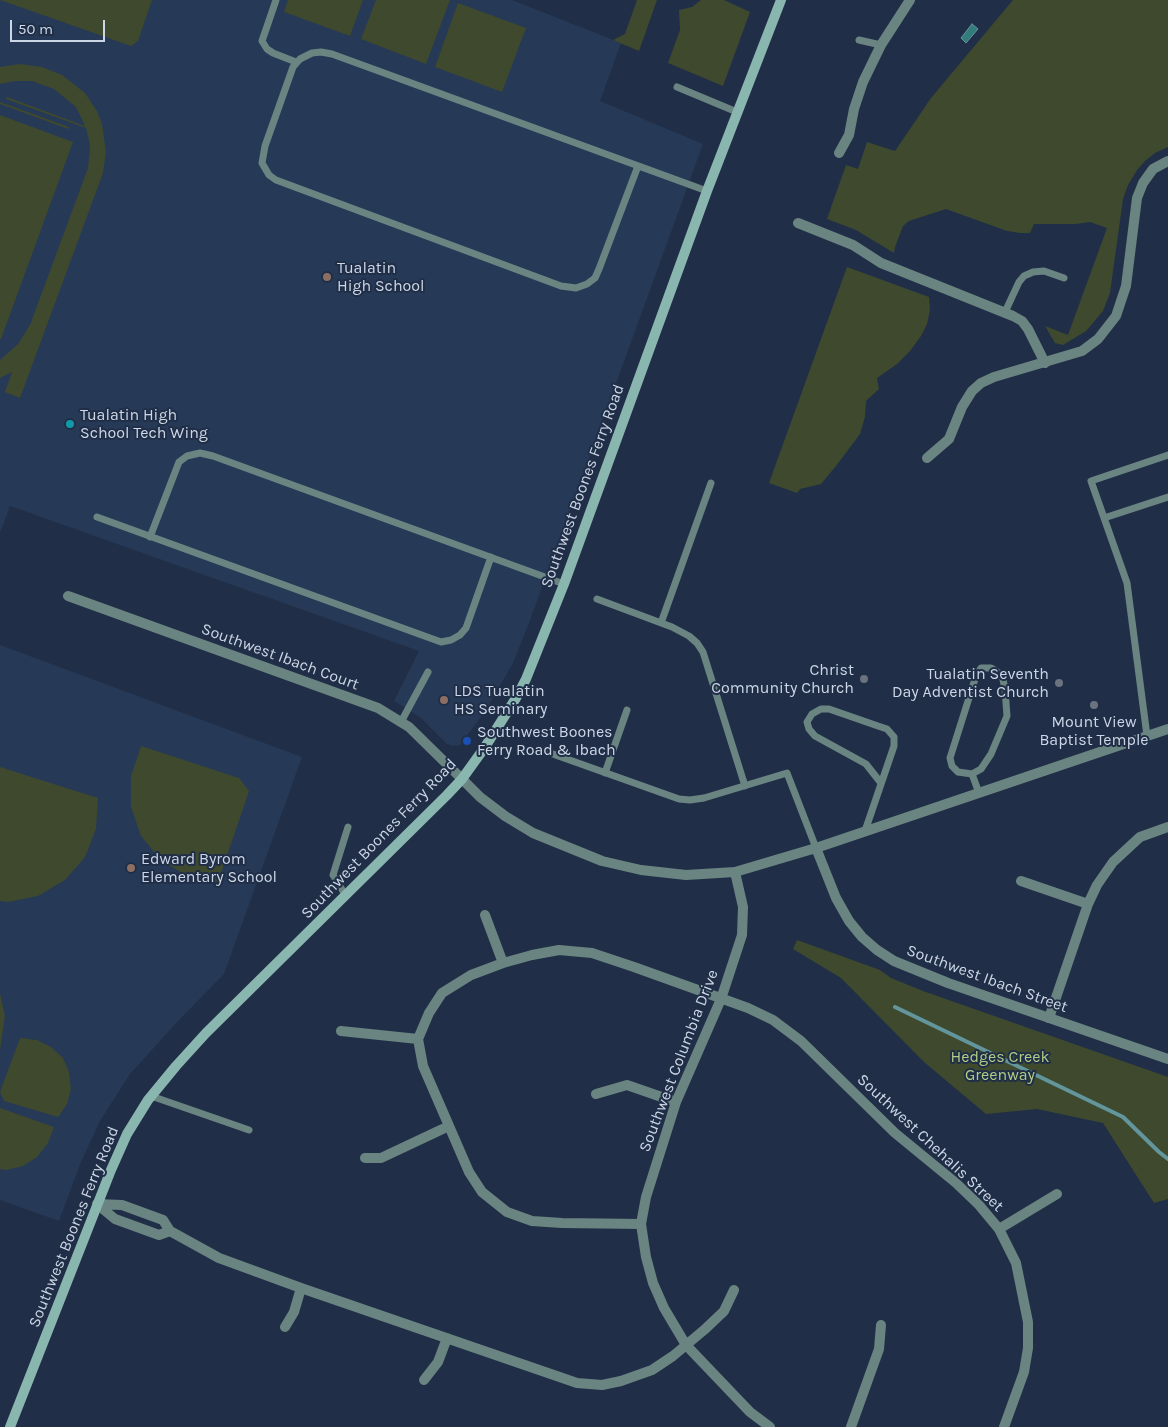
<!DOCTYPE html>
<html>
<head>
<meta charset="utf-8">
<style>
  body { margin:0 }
  #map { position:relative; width:1168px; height:1427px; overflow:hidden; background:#202f47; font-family:Karla,sans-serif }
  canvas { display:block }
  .scale { position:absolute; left:10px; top:20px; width:95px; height:22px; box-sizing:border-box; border:2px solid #ccd6e6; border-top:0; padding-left:6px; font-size:15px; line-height:18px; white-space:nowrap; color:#ccd6e6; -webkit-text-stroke:4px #202f47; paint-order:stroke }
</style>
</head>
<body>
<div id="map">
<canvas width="1168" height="1427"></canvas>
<div class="scale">50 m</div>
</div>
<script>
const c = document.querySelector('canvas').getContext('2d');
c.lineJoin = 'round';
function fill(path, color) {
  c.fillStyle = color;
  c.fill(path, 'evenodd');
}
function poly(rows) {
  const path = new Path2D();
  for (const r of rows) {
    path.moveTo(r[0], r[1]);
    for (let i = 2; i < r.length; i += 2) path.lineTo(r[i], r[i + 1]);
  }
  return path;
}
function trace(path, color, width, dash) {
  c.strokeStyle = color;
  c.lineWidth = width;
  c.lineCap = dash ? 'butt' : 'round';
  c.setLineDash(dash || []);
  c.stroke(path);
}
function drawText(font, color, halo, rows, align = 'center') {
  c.font = font + ' Karla,sans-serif';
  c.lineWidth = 4;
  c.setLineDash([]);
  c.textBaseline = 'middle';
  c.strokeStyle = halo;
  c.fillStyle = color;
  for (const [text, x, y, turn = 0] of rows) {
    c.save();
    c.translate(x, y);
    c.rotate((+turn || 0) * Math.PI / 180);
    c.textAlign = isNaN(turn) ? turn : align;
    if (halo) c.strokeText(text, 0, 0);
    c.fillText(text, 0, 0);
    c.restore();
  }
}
fill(poly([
  [0,0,512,0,621,43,600,101,703,144,529,623,512,665,484,713,460,745,453,746,447,744,421,718,394,701,419,651,10,506,0,533],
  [0,645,302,757,224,974,178,1021,130,1074,100,1121,81,1162,59,1221,0,1200]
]), '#263957');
fill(poly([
  [0,0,152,0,138,41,131,46],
  [288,0,363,0,350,36,284,12],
  [376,0,450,0,426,64,361,39],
  [637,0,657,0,639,51,613,40,625,34],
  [701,0,724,0,750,12,723,86,668,63,680,30,679,10,692,7],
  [1013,0,1168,0,1168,147,1155,153,1145,161,1137,170,1128,185,1123,199,1110,293,1103,311,1086,331,1063,345,1055,343,1045,326,1068,335,1107,228,1090,222,1075,224,1034,224,1030,233,1020,233,1007,231,946,209,909,221,903,226,895,247,894,253,856,230,827,219,846,165,858,169,867,142,895,151,931,98],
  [458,3,526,28,502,92,435,67],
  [20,64,42,67,62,75,85,93,97,111,102,124,106,152,103,173,20,398,5,392,12,372,0,378,0,360,18,344,30,325,88,168,90,145,86,128,6,99,7,97,85,126,76,107,54,89,32,81,15,81,0,84,0,67],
  [0,102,69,127,68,129,0,104],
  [0,115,73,142,1,339,0,339],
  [847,267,929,297,930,310,927,324,921,336,910,351,897,364,877,378,879,389,866,401,865,417,860,434,836,466,821,484,800,489,797,493,769,483],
  [141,746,239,778,249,791,218,882,187,876,161,860,141,836,131,807,131,776],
  [0,767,98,798,96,829,85,857,65,880,38,896,8,902,0,901],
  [797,940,880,970,891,978,923,991,1168,1077,1168,1199,1154,1203,1103,1123,1037,1109,986,1114,924,1062,841,978,793,949],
  [0,993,5,1016,0,1050],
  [20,1038,37,1040,51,1047,63,1058,69,1072,71,1089,67,1104,58,1117,4,1101,0,1092],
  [0,1108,54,1127,48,1143,37,1157,23,1166,6,1170,0,1169]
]), '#3e492e');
const water = poly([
  [972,24,978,29,966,43,961,38,972,24]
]);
fill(water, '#347b7c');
trace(water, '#62969c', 1);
trace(poly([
  [895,1007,1123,1117,1159,1152,1168,1159]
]), '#62969c', 4);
trace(poly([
  [276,0,262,41,267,49,273,53,296,62],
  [859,40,881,45],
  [677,87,737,112],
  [638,166,599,269,595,278,587,284,576,288,561,286,276,180,269,175,262,163,265,146,293,67,300,59,312,53,321,52,332,54,707,191],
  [1005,312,1019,282,1024,276,1033,272,1044,271,1064,278],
  [97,517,441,642,451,640,460,635,466,628,491,557],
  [1104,518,1168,497],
  [150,537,179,462,187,456,200,453,213,456,564,584],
  [597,599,672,627,689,636,697,643,703,652,745,786],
  [661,623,711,483],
  [401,722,428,672],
  [1147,736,1127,583,1091,481,1168,455],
  [550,753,679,799,690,800,704,798,787,773,816,848],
  [605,773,627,710],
  [972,774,958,772,952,766,950,758,975,679,981,668,991,668,1002,675,1005,689,1007,716,991,754,981,769,972,774,979,793],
  [865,831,894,746,894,737,887,729,878,726,829,709,821,709,812,714,807,722,809,729,815,736,866,764,881,783],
  [346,896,333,875,348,827],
  [151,1096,249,1130]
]), '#6a8581', 7);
trace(poly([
  [839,153,849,135,854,109,863,82,881,45,910,0],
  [798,223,853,245,881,263,1013,316,1022,321,1028,329,1045,363],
  [927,458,949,439,962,407,972,391,981,383,994,377,1082,351,1098,339,1116,316,1126,286,1137,198,1143,183,1153,169,1168,161],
  [68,596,378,708,409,727,462,779],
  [735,872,743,907,742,935,721,999,676,1102,646,1197,641,1224,646,1257,653,1283,664,1308,686,1345,750,1412,770,1427],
  [1021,881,1088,904],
  [485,915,503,963],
  [1049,1018,1088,904,1097,885,1113,862,1140,837,1168,827],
  [341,1031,418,1039],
  [596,1094,627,1085,676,1102],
  [365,1158,381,1158,449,1126],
  [97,1204,122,1205,163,1220,170,1231,219,1258,301,1288,577,1383,602,1385,621,1381,652,1370,673,1356,704,1330,724,1311,734,1290],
  [97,1204,115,1219,159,1235,170,1231],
  [641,1224,562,1223,532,1221,507,1212,482,1192,469,1172,423,1066,418,1039,429,1013,442,993,471,975,503,963,532,955,559,950,592,953,634,967,748,1008,773,1020,801,1041,895,1133,956,1183,979,1205,999,1229,1016,1263,1028,1322,1028,1348,1024,1372,1004,1427],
  [999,1229,1057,1194],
  [285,1327,294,1312,301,1288],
  [424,1380,438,1362,447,1338],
  [851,1427,879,1349,881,1325]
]), '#6a8581', 10);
trace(poly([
  [462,779,480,797,505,816,533,833,602,861,641,870,686,875,735,872,816,848,836,898,849,921,862,937,877,950,894,961,948,983,1168,1059],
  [816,848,1168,729]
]), '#6a8581', 10);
trace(poly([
  [10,1427,111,1170,127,1134,148,1100,176,1066,206,1033,447,795,462,779,485,747,516,698,526,679,564,584,707,191,781,0]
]), '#8ab6b0', 10);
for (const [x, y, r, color] of [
  [327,277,5,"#8d6e63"],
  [70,424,5,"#0f9aa8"],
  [864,679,5,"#6b7280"],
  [1059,683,5,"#6b7280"],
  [444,700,5,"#8d6e63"],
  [1094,705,5,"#6b7280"],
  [467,741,5,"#1a4fb4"],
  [131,868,5,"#8d6e63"]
]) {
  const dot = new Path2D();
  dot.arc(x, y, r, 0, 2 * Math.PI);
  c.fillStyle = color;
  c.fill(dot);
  trace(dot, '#202f47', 2);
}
drawText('16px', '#ccd6e6', '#202f47', [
  ["Tualatin",337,268],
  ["High School",337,286],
  ["Tualatin High",80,415],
  ["School Tech Wing",80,433],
  ["Christ",854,670,"right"],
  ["Community Church",854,688,"right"],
  ["Tualatin Seventh",1049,674,"right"],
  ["Day Adventist Church",1049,692,"right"],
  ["LDS Tualatin",454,691],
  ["HS Seminary",454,709],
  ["Mount View",1094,722,"center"],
  ["Baptist Temple",1094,740,"center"],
  ["Southwest Boones",477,732],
  ["Ferry Road & Ibach",477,750],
  ["Edward Byrom",141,859],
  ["Elementary School",141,877]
], 'left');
drawText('16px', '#ccd6e6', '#202f47', [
  ["Southwest Boones Ferry Road",583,486,-70],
  ["Southwest Ibach Court",280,657,20],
  ["Southwest Boones Ferry Road",379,839,-46],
  ["Southwest Ibach Street",987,979,20],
  ["Southwest Columbia Drive",679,1061,-69],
  ["Southwest Chehalis Street",930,1143,43],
  ["Southwest Boones Ferry Road",74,1227,-68]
]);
drawText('16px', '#b2cd85', '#202f47', [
  ["Hedges Creek",1000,1057],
  ["Greenway",1000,1075]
]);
</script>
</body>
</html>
